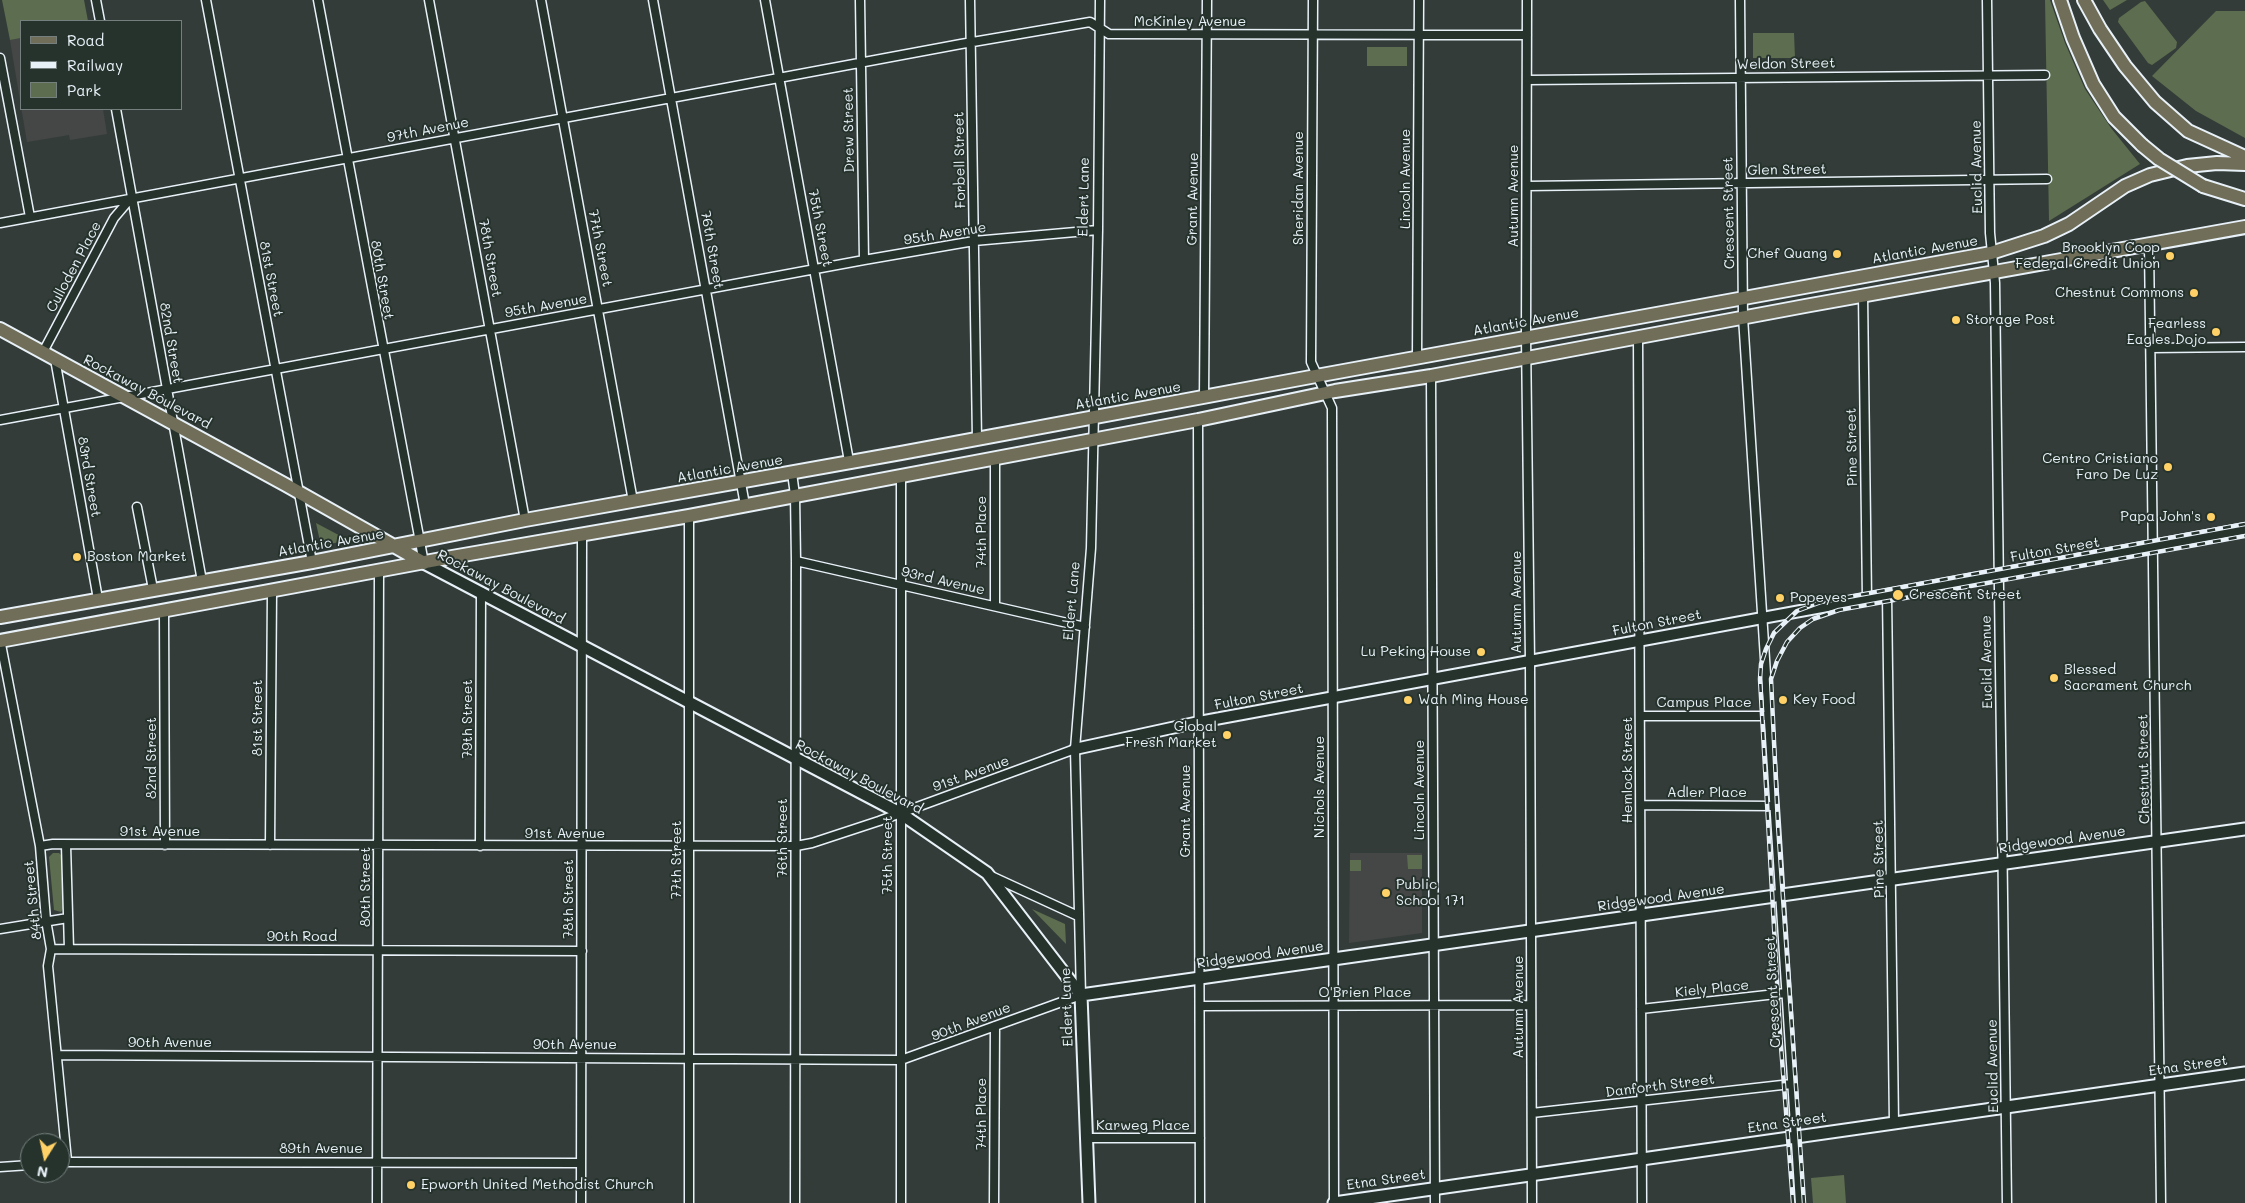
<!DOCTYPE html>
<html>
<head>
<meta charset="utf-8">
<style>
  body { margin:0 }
  #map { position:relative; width:2245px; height:1203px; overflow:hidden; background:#343c39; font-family:Mali,sans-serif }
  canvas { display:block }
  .legend { position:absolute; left:20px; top:20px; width:162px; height:90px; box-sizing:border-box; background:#26332d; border:1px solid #747f7e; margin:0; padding:6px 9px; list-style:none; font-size:15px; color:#e8f1f8 }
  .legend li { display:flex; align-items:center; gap:10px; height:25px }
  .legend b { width:25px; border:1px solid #747f7e }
  .north { position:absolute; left:20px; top:1133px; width:50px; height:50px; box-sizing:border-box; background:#26332d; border:1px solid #747f7e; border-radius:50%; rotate:190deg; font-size:14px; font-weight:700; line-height:20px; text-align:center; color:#e8f1f8 }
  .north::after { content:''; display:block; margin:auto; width:18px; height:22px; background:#ffd166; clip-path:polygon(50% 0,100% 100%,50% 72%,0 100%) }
</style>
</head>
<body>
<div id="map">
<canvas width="2245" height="1203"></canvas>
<ul class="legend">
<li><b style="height:6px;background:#706e59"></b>Road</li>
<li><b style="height:6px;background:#e8f1f8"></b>Railway</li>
<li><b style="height:14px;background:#5d6d4f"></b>Park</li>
</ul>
<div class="north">N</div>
</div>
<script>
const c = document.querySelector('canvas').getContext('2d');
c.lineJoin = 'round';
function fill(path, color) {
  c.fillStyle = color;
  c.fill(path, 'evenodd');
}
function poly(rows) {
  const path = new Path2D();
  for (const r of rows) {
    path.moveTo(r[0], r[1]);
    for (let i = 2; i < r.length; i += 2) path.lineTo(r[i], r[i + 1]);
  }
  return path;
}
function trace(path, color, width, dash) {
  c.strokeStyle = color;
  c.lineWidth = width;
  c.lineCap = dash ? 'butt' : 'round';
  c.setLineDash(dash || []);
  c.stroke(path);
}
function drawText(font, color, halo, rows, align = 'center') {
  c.font = font + ' Mali,sans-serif';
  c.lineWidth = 4;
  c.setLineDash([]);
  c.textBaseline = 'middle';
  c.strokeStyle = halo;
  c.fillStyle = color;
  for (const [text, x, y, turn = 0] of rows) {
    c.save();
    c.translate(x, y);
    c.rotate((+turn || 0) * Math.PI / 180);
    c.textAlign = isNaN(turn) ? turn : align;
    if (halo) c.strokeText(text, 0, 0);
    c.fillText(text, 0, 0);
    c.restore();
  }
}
fill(poly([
  [21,38,21,109,103,109,107,134,70,140,69,135,27,142,10,40],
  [1350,853,1422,853,1422,933,1349,943]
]), '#454747');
fill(poly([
  [2,0,84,0,88,21,21,21,21,38,10,40],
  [2045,0,2050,0,2065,43,2085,89,2111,128,2140,164,2049,221],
  [2103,0,2127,0,2110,10],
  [2145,1,2177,42,2176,48,2152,65,2148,63,2118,22,2119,18,2141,2],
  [2216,11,2245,11,2245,138,2196,111,2152,76],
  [1753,33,1794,33,1795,58,1753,58],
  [1367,47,1407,47,1407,66,1367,66],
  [316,523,348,540,321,546],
  [53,853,59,853,62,856,64,907,61,912,54,910,49,857],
  [1407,855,1422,855,1422,869,1408,869],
  [1350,860,1361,860,1361,871,1350,871],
  [1032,909,1065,924,1066,944],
  [1844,1175,1846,1203,1813,1203,1811,1178]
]), '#5d6d4f');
const minor = poly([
  [96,0,100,21],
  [206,0,312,562],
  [318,0,424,563],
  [429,0,525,520],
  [541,0,633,501],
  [653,0,745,505],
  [765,0,849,461],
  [860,0,864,260],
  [970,0,977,439],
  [1313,0,1311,362,1332,408,1334,1203],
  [1527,0,1526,337,1530,661,1532,1203],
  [1740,0,1743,317,1800,1203],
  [1987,0,1990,233,1995,283,2007,1203],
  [0,58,30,217],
  [1527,80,2045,75],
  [116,109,202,581],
  [1527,186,2047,179],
  [0,223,961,44,1090,22,1109,34,1527,35],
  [2149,245,2161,1203],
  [1863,295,1867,599],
  [1638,337,1642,1203],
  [2151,348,2245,347],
  [43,352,114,218,131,198],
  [1417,358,1419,0],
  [55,359,98,599],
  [1431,376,1435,1203],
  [1204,398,1207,0],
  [0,420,864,260,974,241,1098,230],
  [1198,420,1200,1203],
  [995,459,995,606],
  [792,473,795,495,796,561,795,1203],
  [137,507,153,589],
  [796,561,1085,627],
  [1887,595,1894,1123],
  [164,611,165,845],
  [0,639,40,846,46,920,51,949,48,966,67,1161],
  [1640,716,1768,716],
  [1641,805,1773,806],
  [66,845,69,949],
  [270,845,272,592],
  [40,846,53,844,796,846,812,843,879,821,1075,749],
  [480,846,481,592],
  [991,876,1078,916],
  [0,929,68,918],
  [51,949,582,951],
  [1200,1006,1531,1005],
  [1641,1009,1785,993],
  [57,1055,901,1060,1081,995,1075,749,1091,548,1098,230,1100,0],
  [1532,1113,1791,1084],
  [1087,1138,1200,1138],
  [60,1162,581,1163],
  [0,1167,30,1165],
  [377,1203,379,572],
  [581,1203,582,536],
  [689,1203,689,516],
  [901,1203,901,476],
  [994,1203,995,1026]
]);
const tertiary = poly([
  [1075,749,1199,722,2245,529]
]);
const secondary = poly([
  [424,563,900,813,987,873,1081,995],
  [1081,995,2245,829],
  [1081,995,1089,1203],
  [1334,1203,2245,1073]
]);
const primary = poly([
  [2060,0,2073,38,2093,84,2114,117,2142,145],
  [2084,0,2100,29,2125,66,2155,102,2188,131,2245,157],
  [2203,186,2245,199],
  [0,329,286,485,424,563],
  [0,617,312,562,525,520,901,453,1316,376,1991,253,2044,236,2069,224,2125,186,2150,175,2187,166,2217,163,2245,164],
  [0,641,452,557,689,516,1198,420,1335,391,1431,376,1805,306,2245,227]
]);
trace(minor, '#e8f1f8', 11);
trace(tertiary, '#e8f1f8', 14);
trace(secondary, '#e8f1f8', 15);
trace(primary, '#e8f1f8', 16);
trace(minor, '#26332d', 8);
trace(tertiary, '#26332d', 10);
trace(secondary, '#26332d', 11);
trace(primary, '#706e59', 12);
const rail = poly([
  [1793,1203,1780,1033,1760,679,1761,664,1766,649,1774,633,1797,611,1821,602,2245,524],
  [1804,1203,1778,825,1771,679,1777,661,1787,642,1800,628,1813,619,1839,610,2245,536]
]);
trace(rail, '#e8f1f8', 4.5);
trace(rail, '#26332d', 2.5, [8]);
const primaryBridge = poly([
  [2142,145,2159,159,2203,186]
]);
trace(primaryBridge, '#e8f1f8', 16, []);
trace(primaryBridge, '#706e59', 12);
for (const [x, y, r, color] of [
  [1837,254,5,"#ffd166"],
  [2170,256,5,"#ffd166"],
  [2194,293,5,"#ffd166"],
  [1956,320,5,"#ffd166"],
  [2216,332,5,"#ffd166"],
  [2168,467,5,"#ffd166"],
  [2211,517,5,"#ffd166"],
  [77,557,5,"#ffd166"],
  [1898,595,6,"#ffd166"],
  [1780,598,5,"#ffd166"],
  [1481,652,5,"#ffd166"],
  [2054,678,5,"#ffd166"],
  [1408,700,5,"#ffd166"],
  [1783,700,5,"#ffd166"],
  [1227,735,5,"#ffd166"],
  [1386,893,5,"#ffd166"],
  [411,1185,5,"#ffd166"]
]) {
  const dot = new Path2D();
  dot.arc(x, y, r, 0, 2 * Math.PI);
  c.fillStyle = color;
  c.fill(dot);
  trace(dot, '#26332d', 2);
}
drawText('14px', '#e8f1f8', '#26332d', [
  ["McKinley Avenue",1190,22],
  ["Weldon Street",1786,64,-1],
  ["97th Avenue",428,130,-11],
  ["Drew Street",849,130,-91],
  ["Forbell Street",960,160,-91],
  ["Euclid Avenue",1977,167,-91],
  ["Glen Street",1787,170,-1],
  ["Lincoln Avenue",1406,179,-90],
  ["Sheridan Avenue",1299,188,-90],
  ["Autumn Avenue",1514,196,-90],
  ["Eldert Lane",1084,197,-89],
  ["Grant Avenue",1193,199,-89],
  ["Crescent Street",1729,213,-91],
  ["75th Street",820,228,79],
  ["95th Avenue",945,234,-9],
  ["77th Street",600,248,79],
  ["76th Street",712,250,80],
  ["Atlantic Avenue",1925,250,-10],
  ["78th Street",490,258,80],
  ["Culloden Place",74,267,-62],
  ["81st Street",271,279,79],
  ["80th Street",382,280,80],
  ["95th Avenue",546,306,-10],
  ["Atlantic Avenue",1526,322,-10],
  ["82nd Street",171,343,80],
  ["Rockaway Boulevard",147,392,28],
  ["Atlantic Avenue",1128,396,-10],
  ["Pine Street",1852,447,-91],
  ["Atlantic Avenue",730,469,-10],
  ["83rd Street",89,477,80],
  ["74th Place",982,532,-90],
  ["Atlantic Avenue",331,543,-10],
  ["Fulton Street",2055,550,-10],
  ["93rd Avenue",943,581,13],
  ["Rockaway Boulevard",501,587,28],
  ["Eldert Lane",1072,601,-85],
  ["Autumn Avenue",1517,602,-90],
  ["Fulton Street",1657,623,-11],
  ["Euclid Avenue",1987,662,-91],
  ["Fulton Street",1259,697,-11],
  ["Campus Place",1704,703],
  ["81st Street",258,718,-90],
  ["79th Street",468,719,-90],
  ["82nd Street",152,758,-90],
  ["Chestnut Street",2144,769,-91],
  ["Hemlock Street",1628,770,-90],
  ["91st Avenue",971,774,-20],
  ["Rockaway Boulevard",859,777,28],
  ["Nichols Avenue",1320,787,-90],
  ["Lincoln Avenue",1420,790,-90],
  ["Adler Place",1707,793],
  ["Grant Avenue",1186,811,-90],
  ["91st Avenue",160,832],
  ["91st Avenue",565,834],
  ["76th Street",783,838,-90],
  ["Ridgewood Avenue",2062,840,-8],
  ["75th Street",888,855,-90],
  ["Pine Street",1879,859,-91],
  ["77th Street",677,860,-90],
  ["80th Street",366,887,-90],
  ["Ridgewood Avenue",1661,898,-8],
  ["78th Street",569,899,-90],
  ["84th Street",33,900,-96],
  ["90th Road",302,937],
  ["Ridgewood Avenue",1260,955,-8],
  ["Kiely Place",1712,989,-6],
  ["Crescent Street",1773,992,-93],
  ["O'Brien Place",1365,993],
  ["Eldert Lane",1067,1007,-92],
  ["Autumn Avenue",1519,1007,-90],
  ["90th Avenue",971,1022,-21],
  ["90th Avenue",170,1043],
  ["90th Avenue",575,1045],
  ["Euclid Avenue",1993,1066,-91],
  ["Etna Street",2188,1066,-8],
  ["Danforth Street",1660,1086,-7],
  ["74th Place",982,1114,-90],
  ["Etna Street",1787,1123,-8],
  ["Karweg Place",1143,1126],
  ["89th Avenue",321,1149],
  ["Etna Street",1386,1180,-8]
]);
drawText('14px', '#e8f1f8', '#26332d', [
  ["Brooklyn Coop",2160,248,"right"],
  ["Federal Credit Union",2160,264,"right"],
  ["Chef Quang",1827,254,"right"],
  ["Chestnut Commons",2184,293,"right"],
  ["Storage Post",1966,320],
  ["Fearless",2206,324,"right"],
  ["Eagles Dojo",2206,340,"right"],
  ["Centro Cristiano",2158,459,"right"],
  ["Faro De Luz",2158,475,"right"],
  ["Papa John's",2201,517,"right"],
  ["Boston Market",87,557],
  ["Crescent Street",1909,595],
  ["Popeyes",1790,598],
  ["Lu Peking House",1471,652,"right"],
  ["Blessed",2064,670],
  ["Sacrament Church",2064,686],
  ["Wah Ming House",1418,700],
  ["Key Food",1793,700],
  ["Global",1217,727,"right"],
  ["Fresh Market",1217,743,"right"],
  ["Public",1396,885],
  ["School 171",1396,901],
  ["Epworth United Methodist Church",421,1185]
], 'left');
</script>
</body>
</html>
